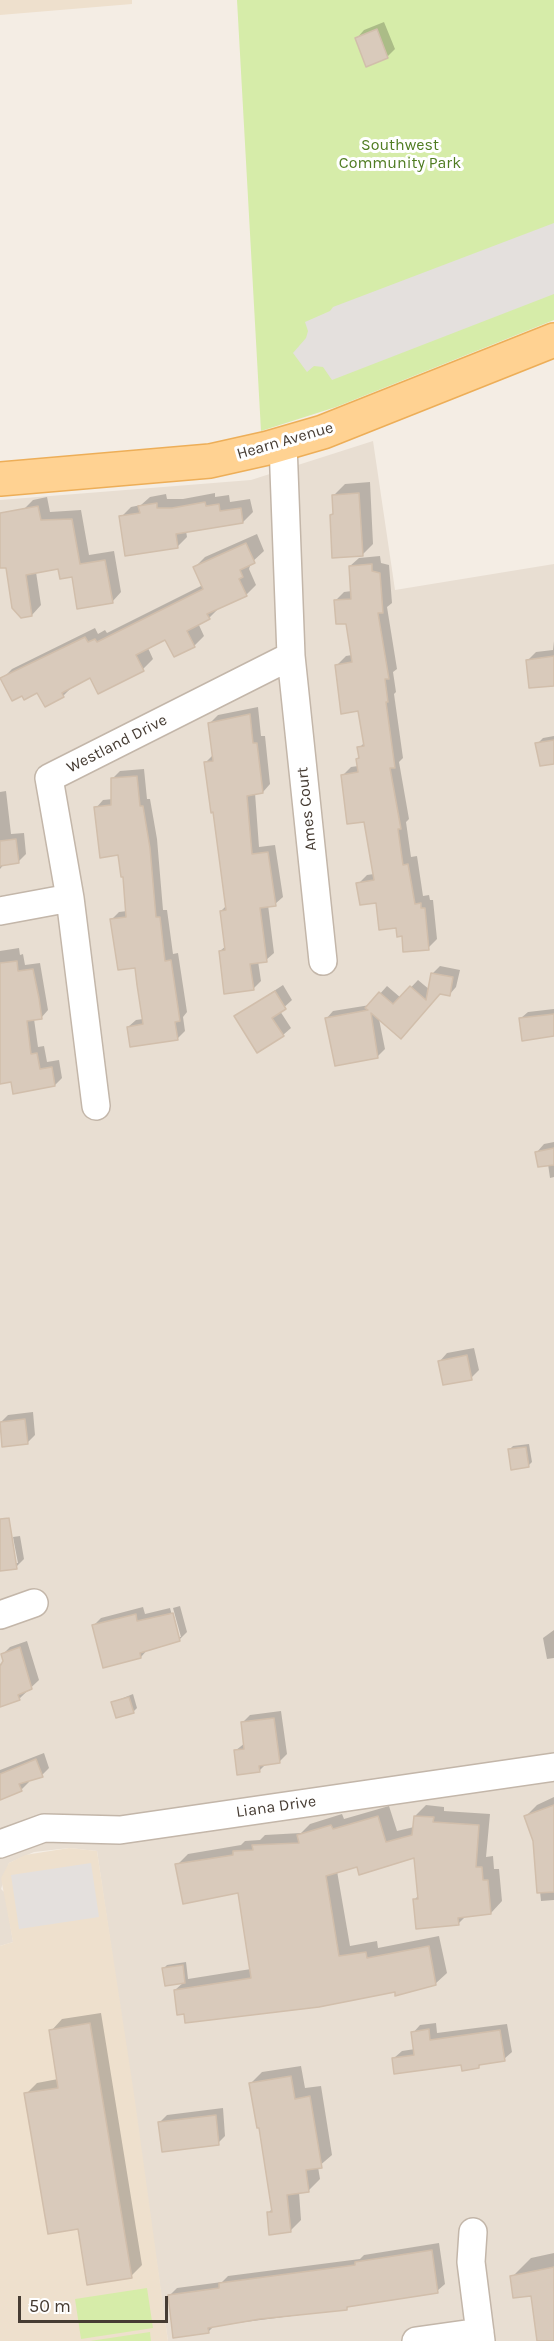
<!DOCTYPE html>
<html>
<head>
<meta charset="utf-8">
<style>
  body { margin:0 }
  #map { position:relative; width:554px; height:2341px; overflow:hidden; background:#f4ede4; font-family:Karla,sans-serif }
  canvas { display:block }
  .scale { position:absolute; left:18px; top:2296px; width:150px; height:27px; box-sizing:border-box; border:3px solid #463c33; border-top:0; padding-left:8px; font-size:18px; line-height:21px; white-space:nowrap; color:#463c33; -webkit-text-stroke:4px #fff; paint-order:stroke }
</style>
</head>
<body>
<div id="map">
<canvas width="554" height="2341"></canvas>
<div class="scale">50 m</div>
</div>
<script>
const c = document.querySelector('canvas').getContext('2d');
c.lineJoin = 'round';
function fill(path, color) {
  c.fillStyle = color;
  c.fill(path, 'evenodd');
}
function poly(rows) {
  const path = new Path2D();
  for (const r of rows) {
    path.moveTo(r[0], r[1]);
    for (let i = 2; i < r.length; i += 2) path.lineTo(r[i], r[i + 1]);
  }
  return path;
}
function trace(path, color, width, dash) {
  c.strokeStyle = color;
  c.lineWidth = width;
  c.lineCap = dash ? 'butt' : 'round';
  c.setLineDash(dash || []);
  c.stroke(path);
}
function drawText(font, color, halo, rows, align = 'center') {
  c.font = font + ' Karla,sans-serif';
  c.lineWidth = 6;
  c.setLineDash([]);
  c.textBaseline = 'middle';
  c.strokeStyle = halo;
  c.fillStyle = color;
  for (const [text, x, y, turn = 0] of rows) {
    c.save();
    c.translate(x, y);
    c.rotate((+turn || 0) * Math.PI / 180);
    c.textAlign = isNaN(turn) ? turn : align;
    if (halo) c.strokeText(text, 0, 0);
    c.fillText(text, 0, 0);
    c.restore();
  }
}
fill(poly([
  [373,441,395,590,554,564,554,2341,168,2341,97,1851,69,1848,34,1852,9,1863,1,1889,5,1893,13,1942,0,1946,0,500,251,480]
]), '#e8ded2');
fill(poly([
  [0,0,132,0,132,4,0,15],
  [69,1848,97,1851,135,2101,168,2341,0,2341,0,1946,13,1942,1,1878,9,1863,25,1855]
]), '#eee0cd');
fill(poly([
  [237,0,554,0,554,320,336,407,261,431],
  [147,2288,153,2328,81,2339,75,2299],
  [150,2332,151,2341,90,2341]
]), '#d6eca9');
fill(poly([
  [554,223,554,294,332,380,323,367,314,366,307,372,293,353,306,338,308,331,305,322,330,311,333,307],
  [91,1863,99,1917,19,1929,11,1875]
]), '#e4e0dd');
fill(poly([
  [384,22,395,49,387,57,357,38,364,30],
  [370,482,373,544,362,555,331,515,335,512,334,495,345,484],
  [215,493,215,497,229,495,230,502,250,499,253,512,243,522,186,531,187,537,177,547,121,517,131,507,141,505,150,497,166,494,167,499,183,499],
  [47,497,50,512,81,510,89,555,114,551,121,592,112,602,59,568,36,572,41,605,32,615,7,566,0,567,0,519,24,509,33,500],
  [257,534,264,551,251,563,249,569,256,585,246,595,219,608,209,618,198,623,204,636,194,646,166,638,148,648,153,659,143,669,99,692,91,676,73,686,63,696,38,691,22,694,2,679,12,669,95,628,98,634,105,630,107,633,203,585,195,567,205,557],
  [380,556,381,563,389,565,392,603,387,607,397,669,393,672,396,692,394,694,403,758,399,762,409,819,406,822,411,857,417,856,423,896,429,895,430,900,433,900,437,939,428,948,403,935,377,901,358,884,367,875,374,874,365,821,342,776,351,767,358,766,359,748,365,742,360,709,337,665,346,656,352,655,347,622,335,601,344,592,352,591,350,566,359,558],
  [554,641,554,684,528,660,536,652,553,650],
  [258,707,261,736,265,736,270,784,263,792,255,793,259,847,275,845,283,897,275,904,268,905,274,953,266,960,258,961,261,981,253,989,220,951,226,946,221,911,227,905,215,811,205,763,213,755,210,723,218,715],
  [554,736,554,762,537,744,543,738],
  [144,769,147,799,150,799,157,839,163,910,167,910,173,954,178,953,187,1012,183,1017,185,1031,177,1039,128,1027,136,1020,143,1019,136,966,112,919,119,912,127,911,124,875,119,853,96,808,103,800,113,799,112,779,120,771],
  [6,791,11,834,24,833,26,854,18,862,5,863,0,869,0,792],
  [19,948,20,955,23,954,25,965,40,963,48,1010,41,1018,34,1019,38,1047,44,1046,47,1062,59,1060,62,1078,55,1085,12,1080,0,1082,0,951],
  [440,966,460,970,456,987,449,995,440,993,408,1030,379,1019,385,1049,377,1057,326,1019,333,1011,370,1005,387,986,401,998,418,980,430,990,433,973],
  [283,985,292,1000,280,1011,291,1028,283,1035,236,1016],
  [554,1009,554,1035,521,1018,528,1012],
  [554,1142,554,1177,550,1178,548,1164,537,1152,544,1144],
  [474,1348,479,1370,471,1378,440,1361,447,1353],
  [33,1412,35,1435,28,1442,3,1446,0,1423,8,1415],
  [529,1444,532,1462,528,1466,509,1450,513,1446],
  [20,1536,24,1559,16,1567,0,1570,0,1539,15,1563,18,1563,13,1537],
  [180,1606,187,1632,179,1640,148,1649,141,1657,93,1626,101,1618,143,1607,145,1614,170,1608,178,1637,181,1637,173,1608],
  [554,1630,554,1658,547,1659,543,1638],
  [27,1641,39,1680,19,1699,0,1706,0,1664,6,1662,3,1654,10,1647],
  [133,1694,137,1708,133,1712,113,1702],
  [281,1711,287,1754,279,1762,267,1763,259,1771,235,1751,245,1743,243,1722,250,1715],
  [44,1753,49,1768,42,1775,28,1780,29,1782,21,1790,0,1798,0,1770],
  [554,1797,554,1900,541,1901,535,1841,525,1817,537,1805],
  [426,1805,444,1807,444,1811,490,1814,486,1857,493,1856,494,1869,499,1869,502,1901,491,1913,466,1916,458,1924,415,1899,419,1895,415,1856,358,1865,337,1871,350,1946,377,1941,378,1948,439,1936,447,1973,435,1984,185,2012,175,1990,184,1982,164,1968,167,1965,186,1962,188,1979,251,1969,240,1891,177,1865,188,1854,241,1845,245,1841,260,1840,265,1835,301,1833,310,1824,342,1814,344,1819,389,1806,397,1831,414,1827,415,1816],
  [101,2013,142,2265,131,2276,79,2227,26,2094,37,2083,58,2079,51,2031,62,2019],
  [436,2023,437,2033,507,2024,512,2052,504,2059,483,2062,478,2067,394,2058,402,2051,415,2049,413,2033,420,2025],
  [301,2066,305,2088,321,2086,332,2155,318,2167,320,2179,309,2190,299,2192,301,2220,290,2231,268,2213,273,2208,260,2126,251,2083,262,2072],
  [223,2108,225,2136,218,2143,159,2123,167,2115],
  [439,2243,445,2284,437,2291,350,2305,346,2309,214,2326,208,2332,169,2296,177,2288,222,2282,228,2276,360,2259,364,2255],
  [554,2253,554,2341,538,2341,532,2294,512,2277,531,2258]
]), '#0003');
const building = poly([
  [377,29,388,58,366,67,355,38,377,29],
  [359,493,363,556,332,558,330,515,333,514,332,495,359,493],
  [205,502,206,506,219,504,220,511,241,508,243,523,176,534,178,548,125,556,119,516,140,513,138,506,157,503,157,508,172,508,205,502],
  [38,506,41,520,72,519,80,564,105,560,113,603,77,609,72,577,60,579,58,569,26,575,32,616,21,618,12,608,6,568,0,568,0,513,38,506],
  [246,543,255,563,240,570,243,577,239,579,247,596,207,614,210,619,187,631,195,647,174,657,165,640,136,655,144,671,98,694,90,678,62,693,64,697,45,707,37,693,24,700,22,696,12,701,0,678,85,637,88,642,95,639,97,642,203,589,193,567,246,543],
  [372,564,372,571,380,573,383,613,378,613,389,679,385,679,388,702,386,702,395,768,390,768,401,829,398,829,403,865,408,864,415,904,421,903,421,908,425,908,429,950,403,952,402,936,397,937,396,928,379,930,376,903,360,905,356,883,374,880,364,822,347,824,341,775,358,772,356,759,359,758,357,747,364,746,358,711,341,714,335,665,352,662,346,624,336,624,334,600,351,599,349,566,372,564],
  [554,656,554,686,529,688,526,660,554,656],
  [250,714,253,743,257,743,263,793,247,796,252,854,268,852,276,906,260,908,267,962,250,964,254,990,224,994,219,951,225,950,220,911,226,910,213,812,211,813,204,762,213,761,208,723,250,714],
  [554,740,554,764,540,766,535,743,554,740],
  [137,776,140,806,143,806,150,848,156,917,160,917,165,961,171,960,180,1021,175,1022,178,1040,130,1047,127,1027,143,1024,137,985,135,968,118,970,110,919,126,917,123,877,121,877,118,855,100,858,94,807,111,805,111,778,137,776],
  [16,839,19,863,0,866,0,841,16,839],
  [17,961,18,971,33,969,39,998,42,1019,27,1021,31,1054,37,1053,40,1069,52,1067,55,1086,13,1094,11,1082,0,1084,0,963,17,961],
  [431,973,453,977,450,996,440,994,401,1039,371,1013,378,1058,335,1066,325,1018,368,1010,365,1008,379,992,393,1004,410,986,426,1000,431,973],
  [275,991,286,1009,272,1018,284,1036,257,1053,234,1016,275,991],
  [554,1014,554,1036,522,1041,519,1018,554,1014],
  [554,1148,554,1165,538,1167,535,1152,554,1148],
  [467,1355,472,1380,443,1385,438,1361,467,1355],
  [25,1419,28,1444,2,1447,0,1422,25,1419],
  [526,1447,529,1467,511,1470,508,1449,526,1447],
  [9,1518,17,1569,0,1571,0,1519,9,1518],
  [173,1613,180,1641,140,1653,141,1658,103,1668,92,1625,136,1614,137,1621,173,1613],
  [20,1647,32,1689,18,1695,20,1700,0,1707,0,1666,3,1661,1,1654,20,1647],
  [129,1697,134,1713,116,1718,111,1702,129,1697],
  [274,1718,280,1763,259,1766,260,1772,237,1775,234,1750,244,1749,241,1722,274,1718],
  [36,1759,43,1777,19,1784,22,1791,0,1800,0,1774,36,1759],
  [554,1805,554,1892,537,1893,533,1841,524,1816,554,1805],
  [378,1816,386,1842,412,1835,414,1816,434,1817,433,1822,479,1825,476,1867,482,1867,483,1880,488,1880,491,1914,458,1918,459,1925,416,1929,413,1899,418,1899,414,1858,359,1875,357,1867,326,1876,339,1956,366,1952,367,1958,429,1946,436,1985,395,1996,395,1992,319,2007,185,2023,184,2014,177,2015,174,1990,251,1978,238,1893,183,1904,175,1864,233,1855,233,1851,253,1850,252,1845,299,1843,297,1835,331,1825,333,1829,378,1816],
  [183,1965,185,1983,165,1986,162,1968,183,1965],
  [90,2023,132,2278,87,2285,78,2229,48,2234,24,2093,58,2088,49,2030,90,2023],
  [429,2029,430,2040,500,2030,505,2061,479,2065,479,2068,462,2071,461,2065,394,2074,392,2058,414,2055,411,2032,429,2029],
  [291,2076,295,2099,310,2096,322,2168,306,2170,309,2192,287,2195,291,2232,269,2235,267,2212,272,2212,259,2128,257,2128,249,2083,291,2076],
  [216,2115,219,2145,162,2152,158,2122,216,2115],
  [432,2250,438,2293,347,2307,347,2310,260,2319,208,2328,209,2333,173,2338,168,2295,219,2288,219,2283,355,2265,355,2262,432,2250],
  [554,2267,554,2341,537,2341,531,2296,513,2298,510,2276,554,2267]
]);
fill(building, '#d9cabb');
trace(building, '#d1beab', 1.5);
const minor = poly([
  [283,444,291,656,323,961],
  [0,911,70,898],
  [96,1106,70,898,49,778,291,656],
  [0,1615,34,1603],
  [0,1844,44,1828,120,1830,554,1767],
  [473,2232,471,2262,481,2341],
  [416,2341,480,2332]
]);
const major = poly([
  [0,479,210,461,268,448,323,432,554,340]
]);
trace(minor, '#c3b6a9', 30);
trace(major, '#edae58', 36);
trace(minor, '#fff', 27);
trace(major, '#ffd292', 33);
drawText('16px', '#4f7c22', '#fff', [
  ["Southwest",400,145],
  ["Community Park",400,163]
]);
drawText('16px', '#463c33', '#fff', [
  ["Hearn Avenue",285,441,-16],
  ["Westland Drive",117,744,-27],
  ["Ames Court",307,809,-96],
  ["Liana Drive",276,1807,-8]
]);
</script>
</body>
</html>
